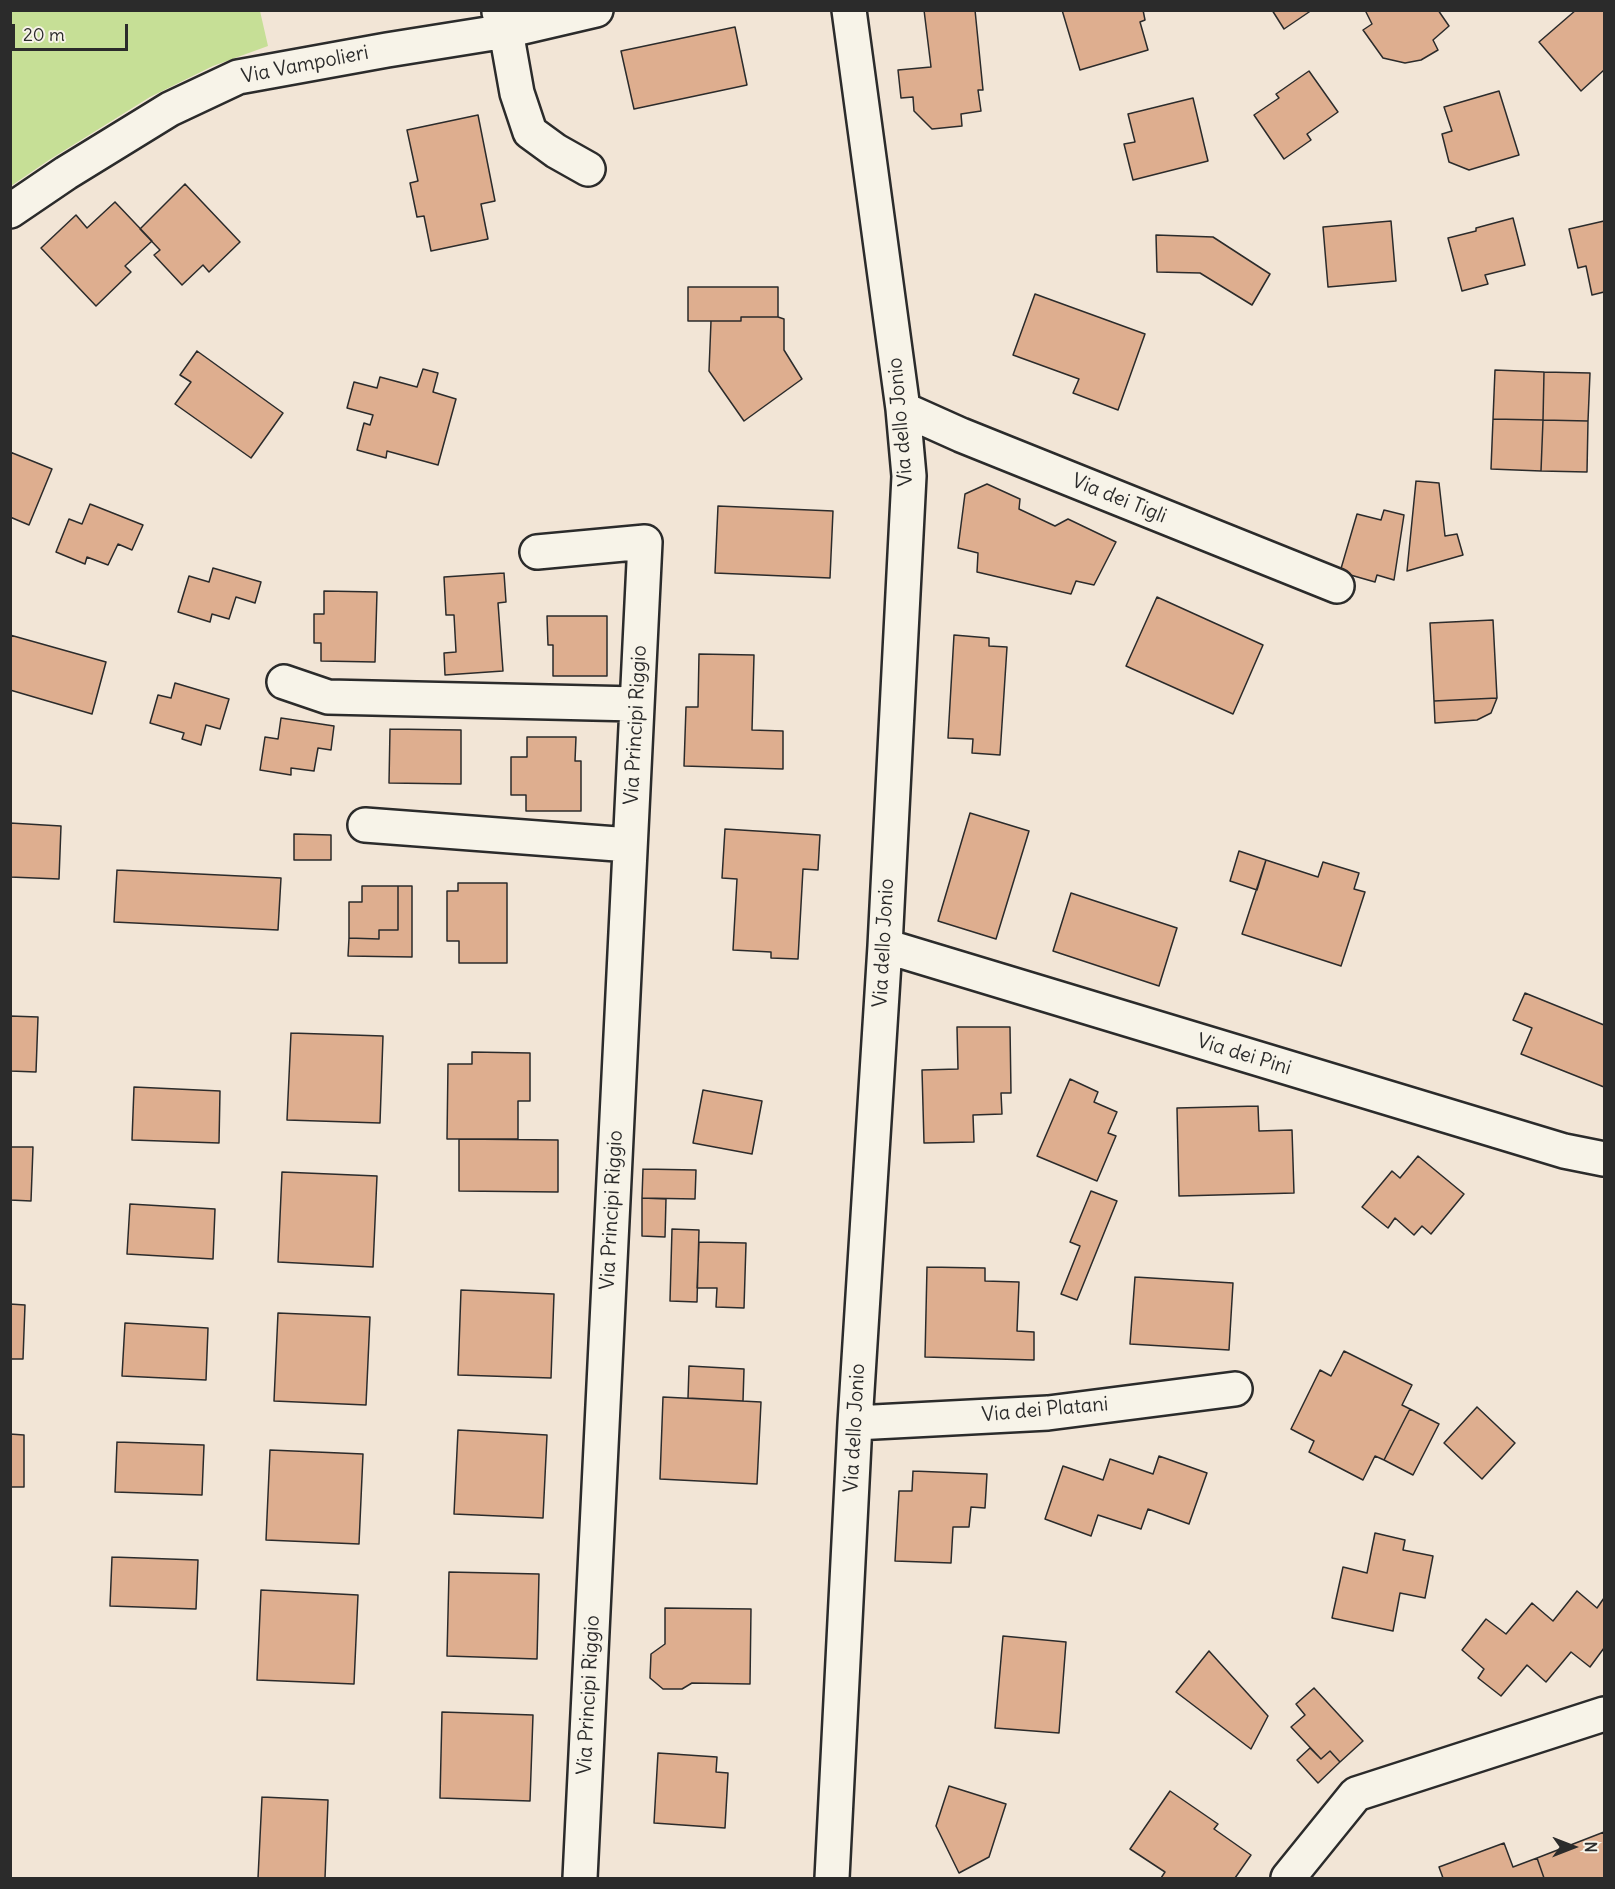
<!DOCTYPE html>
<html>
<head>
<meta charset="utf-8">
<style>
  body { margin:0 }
  #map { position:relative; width:1615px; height:1889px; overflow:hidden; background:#f2e5d6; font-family:Delius,sans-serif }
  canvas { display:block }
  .frame { position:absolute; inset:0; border:12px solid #2b2b2b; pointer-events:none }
  .north { position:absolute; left:1543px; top:1817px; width:60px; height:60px; -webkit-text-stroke:4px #f7f3e8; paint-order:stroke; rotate:90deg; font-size:16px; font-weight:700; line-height:24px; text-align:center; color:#2b2b2b }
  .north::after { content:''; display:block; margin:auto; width:21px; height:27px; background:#2b2b2b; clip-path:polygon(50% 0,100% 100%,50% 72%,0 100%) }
  .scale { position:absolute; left:12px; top:24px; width:116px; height:27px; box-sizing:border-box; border:3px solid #2b2b2b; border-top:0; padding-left:8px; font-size:18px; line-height:21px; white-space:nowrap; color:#2b2b2b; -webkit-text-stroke:4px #f7f3e8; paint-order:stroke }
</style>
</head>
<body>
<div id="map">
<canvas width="1615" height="1889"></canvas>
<div class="frame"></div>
<div class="north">N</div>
<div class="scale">20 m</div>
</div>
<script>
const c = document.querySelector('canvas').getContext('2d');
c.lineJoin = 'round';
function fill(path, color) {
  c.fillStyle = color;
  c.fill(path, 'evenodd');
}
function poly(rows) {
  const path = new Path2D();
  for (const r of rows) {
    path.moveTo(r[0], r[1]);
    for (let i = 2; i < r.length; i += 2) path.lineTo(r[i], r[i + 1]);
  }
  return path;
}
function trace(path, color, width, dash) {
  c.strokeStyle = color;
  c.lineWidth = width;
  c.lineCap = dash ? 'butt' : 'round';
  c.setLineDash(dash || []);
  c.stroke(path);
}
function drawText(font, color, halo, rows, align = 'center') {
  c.font = font + ' Delius,sans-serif';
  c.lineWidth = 5;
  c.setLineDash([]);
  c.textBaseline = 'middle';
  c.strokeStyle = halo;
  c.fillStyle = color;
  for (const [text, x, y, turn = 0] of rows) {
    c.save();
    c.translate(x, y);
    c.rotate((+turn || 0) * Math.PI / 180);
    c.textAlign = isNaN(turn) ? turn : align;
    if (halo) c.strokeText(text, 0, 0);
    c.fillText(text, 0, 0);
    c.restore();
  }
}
fill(poly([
  [11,10,260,11,268,46,213,66,150,97,49,160,11,186]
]), '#c6df96');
const building = poly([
  [924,10,975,10,983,90,978,90,981,111,961,114,962,126,932,129,914,111,913,97,901,98,898,70,931,67,924,10],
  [1062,10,1143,10,1145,20,1140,22,1148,50,1080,70,1062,10],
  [1272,10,1312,10,1284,29,1272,10],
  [1365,10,1438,10,1449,26,1433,40,1438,50,1421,60,1405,63,1383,58,1363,30,1372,24,1365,10],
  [1576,10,1604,10,1604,70,1581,91,1539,42,1576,10],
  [735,27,747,85,634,109,621,51,735,27],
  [1309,71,1338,112,1307,134,1311,140,1284,159,1254,115,1279,98,1276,94,1309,71],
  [1499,91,1519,155,1469,170,1449,162,1442,134,1452,131,1444,107,1499,91],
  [1193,98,1208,161,1133,180,1124,144,1135,142,1128,114,1193,98],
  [478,115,495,201,481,204,488,239,431,251,424,216,417,217,410,183,418,181,407,130,478,115],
  [185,184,240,242,209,272,203,265,182,285,154,255,160,250,140,229,185,184],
  [115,202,152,241,125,266,131,272,96,306,41,248,76,215,87,228,115,202],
  [1513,218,1525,265,1485,275,1488,284,1462,291,1448,238,1476,231,1476,228,1513,218],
  [1391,221,1396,281,1328,287,1323,227,1391,221],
  [1604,221,1604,292,1592,295,1586,266,1578,268,1569,229,1604,221],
  [1156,235,1213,237,1270,274,1252,305,1200,273,1157,272,1156,235],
  [688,287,778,287,778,317,741,317,741,321,688,321,688,287],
  [1035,294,1145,334,1118,410,1073,393,1079,379,1013,355,1035,294],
  [741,317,778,317,784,319,784,350,802,379,744,421,709,371,711,321,741,321,741,317],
  [197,351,283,413,251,458,175,404,191,382,180,375,197,351],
  [423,369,438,373,433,392,456,399,438,465,387,451,386,458,357,450,364,423,370,425,373,415,347,408,354,382,377,388,380,377,417,387,423,369],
  [1495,370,1544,372,1543,420,1493,419,1495,370],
  [1544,372,1590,373,1588,421,1543,420,1544,372],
  [1493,419,1543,420,1541,471,1491,469,1493,419],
  [1543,420,1588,421,1587,472,1541,471,1543,420],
  [10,452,52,469,29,525,10,517,10,452],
  [1416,481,1439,483,1445,536,1457,534,1463,555,1407,571,1416,481],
  [987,484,1020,499,1019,509,1055,526,1068,519,1116,542,1094,585,1076,581,1071,594,977,572,978,553,958,548,965,494,987,484],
  [90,504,143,525,132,550,118,544,108,565,87,557,85,564,56,552,69,519,82,524,90,504],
  [718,506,833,511,830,578,715,573,718,506],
  [1384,510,1404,515,1394,580,1377,575,1375,582,1340,572,1357,514,1381,520,1384,510],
  [213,568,261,582,255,603,236,597,229,619,212,614,210,622,178,612,189,576,209,582,213,568],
  [504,573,506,602,498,603,503,671,445,675,444,653,456,652,454,615,446,615,444,577,504,573],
  [324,591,377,592,375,662,321,661,321,643,314,643,314,614,324,614,324,591],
  [1157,597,1263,645,1233,714,1126,666,1157,597],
  [547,616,607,616,607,676,553,676,553,645,548,645,547,616],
  [1493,620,1497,698,1434,701,1430,623,1493,620],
  [10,635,106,662,92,714,10,690,10,635],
  [954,635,989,638,989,646,1007,647,1000,755,972,753,973,739,948,738,954,635],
  [699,654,754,655,752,730,783,731,783,769,684,766,686,707,698,707,699,654],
  [175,683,229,699,220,729,206,725,201,745,182,739,184,733,150,723,158,695,171,698,175,683],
  [1497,698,1491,713,1477,720,1435,723,1434,701,1497,698],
  [281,718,334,726,331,750,318,748,314,771,291,768,291,775,260,770,265,737,278,739,281,718],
  [390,729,461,730,461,784,389,783,390,729],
  [527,737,576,737,575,761,581,761,581,811,526,811,526,795,511,795,511,757,527,757,527,737],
  [970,813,1029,831,996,939,938,921,970,813],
  [10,823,61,826,59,879,10,877,10,823],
  [725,829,820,835,818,870,803,869,798,959,771,958,771,952,733,950,737,879,722,878,725,829],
  [294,834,331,835,331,860,294,860,294,834],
  [1239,851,1266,860,1257,890,1230,881,1239,851],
  [1266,860,1318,877,1323,862,1359,873,1354,889,1365,892,1341,966,1242,934,1266,860],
  [117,870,281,878,278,930,114,922,117,870],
  [458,883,507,883,507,963,459,963,459,941,447,941,447,891,458,891,458,883],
  [362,886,398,886,398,930,379,930,379,939,349,938,349,902,362,902,362,886],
  [398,886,412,886,412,957,348,956,349,938,379,939,379,930,398,930,398,886],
  [1071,893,1177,928,1159,986,1053,951,1071,893],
  [1525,993,1604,1025,1604,1087,1521,1054,1532,1028,1513,1020,1525,993],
  [10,1016,38,1017,36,1072,10,1071,10,1016],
  [957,1027,1010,1027,1011,1093,1001,1093,1002,1114,973,1115,974,1142,924,1143,922,1070,958,1069,957,1027],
  [291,1033,383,1036,380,1123,287,1120,291,1033],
  [472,1052,530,1053,530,1101,518,1101,518,1139,447,1139,448,1064,472,1064,472,1052],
  [1070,1079,1098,1092,1094,1102,1117,1112,1108,1133,1116,1136,1097,1181,1037,1156,1070,1079],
  [134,1087,220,1091,219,1143,132,1140,134,1087],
  [703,1090,762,1101,752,1154,693,1143,703,1090],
  [1258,1106,1259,1131,1292,1130,1294,1193,1179,1196,1177,1108,1258,1106],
  [459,1139,558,1140,558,1192,459,1191,459,1139],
  [10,1147,33,1147,31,1201,10,1200,10,1147],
  [1418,1156,1464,1194,1431,1234,1422,1226,1414,1235,1395,1218,1388,1228,1362,1207,1392,1171,1400,1178,1418,1156],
  [643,1169,696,1170,695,1199,642,1198,643,1169],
  [282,1172,377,1176,373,1267,278,1262,282,1172],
  [1091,1191,1117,1201,1077,1300,1061,1294,1080,1246,1070,1242,1091,1191],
  [642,1198,666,1199,665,1237,642,1236,642,1198],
  [130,1204,215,1209,213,1259,127,1254,130,1204],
  [672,1229,699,1230,697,1302,670,1301,672,1229],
  [699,1242,746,1243,744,1308,716,1307,717,1288,697,1288,699,1242],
  [927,1267,985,1268,985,1281,1019,1282,1017,1331,1034,1332,1034,1360,925,1357,927,1267],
  [1135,1277,1233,1283,1229,1350,1130,1344,1135,1277],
  [461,1290,554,1294,551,1378,458,1375,461,1290],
  [10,1304,25,1305,23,1359,10,1359,10,1304],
  [278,1313,370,1317,366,1405,274,1401,278,1313],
  [125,1323,208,1328,206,1380,122,1376,125,1323],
  [1344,1351,1412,1385,1402,1405,1410,1409,1384,1460,1375,1456,1363,1480,1309,1452,1314,1441,1291,1429,1320,1370,1331,1376,1344,1351],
  [689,1366,744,1369,743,1401,688,1398,689,1366],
  [663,1397,761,1402,757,1484,660,1479,663,1397],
  [1477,1407,1515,1443,1482,1479,1444,1443,1477,1407],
  [1410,1409,1439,1424,1413,1475,1384,1460,1410,1409],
  [458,1430,547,1435,543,1518,454,1514,458,1430],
  [10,1434,24,1435,24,1487,10,1487,10,1434],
  [117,1442,204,1445,202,1495,115,1492,117,1442],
  [270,1450,363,1454,359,1544,266,1540,270,1450],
  [1159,1456,1207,1473,1189,1524,1148,1509,1141,1529,1098,1515,1091,1536,1045,1519,1063,1466,1103,1480,1110,1459,1153,1474,1159,1456],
  [913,1471,987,1474,985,1508,971,1507,969,1527,953,1527,951,1563,895,1561,899,1491,912,1491,913,1471],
  [1375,1533,1405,1540,1403,1550,1433,1556,1425,1598,1400,1593,1393,1631,1332,1618,1343,1567,1367,1573,1375,1533],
  [112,1557,198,1560,196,1609,110,1606,112,1557],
  [449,1572,539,1574,537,1659,447,1656,449,1572],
  [261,1590,358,1595,354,1684,257,1680,261,1590],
  [1577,1591,1597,1608,1604,1598,1604,1648,1590,1667,1571,1652,1546,1682,1527,1665,1501,1696,1478,1678,1484,1669,1462,1650,1486,1619,1506,1634,1532,1603,1553,1621,1577,1591],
  [665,1608,751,1609,750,1684,692,1683,682,1689,663,1689,650,1678,651,1654,665,1644,665,1608],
  [1003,1636,1066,1642,1059,1733,995,1728,1003,1636],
  [1209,1651,1268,1716,1251,1749,1176,1692,1209,1651],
  [1314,1688,1363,1741,1340,1762,1330,1751,1321,1759,1291,1727,1305,1715,1296,1704,1314,1688],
  [442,1712,533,1715,530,1801,440,1798,442,1712],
  [1310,1748,1321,1759,1330,1751,1340,1762,1318,1783,1297,1760,1310,1748],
  [658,1753,717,1757,716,1772,728,1773,725,1828,654,1823,658,1753],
  [949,1786,1006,1804,989,1857,959,1873,936,1826,949,1786],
  [1170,1791,1218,1824,1214,1829,1251,1855,1235,1878,1161,1878,1165,1872,1130,1849,1170,1791],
  [262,1797,328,1800,325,1878,258,1878,262,1797],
  [1604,1832,1604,1878,1544,1878,1537,1858,1604,1832],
  [1504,1843,1513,1867,1537,1858,1544,1878,1443,1878,1439,1867,1504,1843]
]);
fill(building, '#deae8f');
trace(building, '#2b2b2b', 1.5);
const minor = poly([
  [499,12,506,31,517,93,530,132,556,151,588,169],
  [10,211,66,173,170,109,238,77,387,50,506,31,596,10],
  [903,409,961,435,1337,586],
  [537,552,645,542,580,1878],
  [284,682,328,697,637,704],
  [365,825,630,845],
  [885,946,1564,1151,1604,1159],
  [855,1423,1048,1413,1235,1389],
  [832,1878,855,1423,885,946,909,476,903,409,849,10],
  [1288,1878,1356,1794,1604,1714]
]);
trace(minor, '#2b2b2b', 38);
trace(minor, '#f7f3e8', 33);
drawText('20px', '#2b2b2b', '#f7f3e8', [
  ["Via Vampolieri",305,65,-11],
  ["Via dello Jonio",901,422,-95],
  ["Via dei Tigli",1119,499,22],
  ["Via Principi Riggio",636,725,-87],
  ["Via dello Jonio",884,943,-87],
  ["Via dei Pini",1244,1055,17],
  ["Via Principi Riggio",612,1210,-87],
  ["Via dei Platani",1045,1410,-5],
  ["Via dello Jonio",855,1428,-87],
  ["Via Principi Riggio",589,1695,-87]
]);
</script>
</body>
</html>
